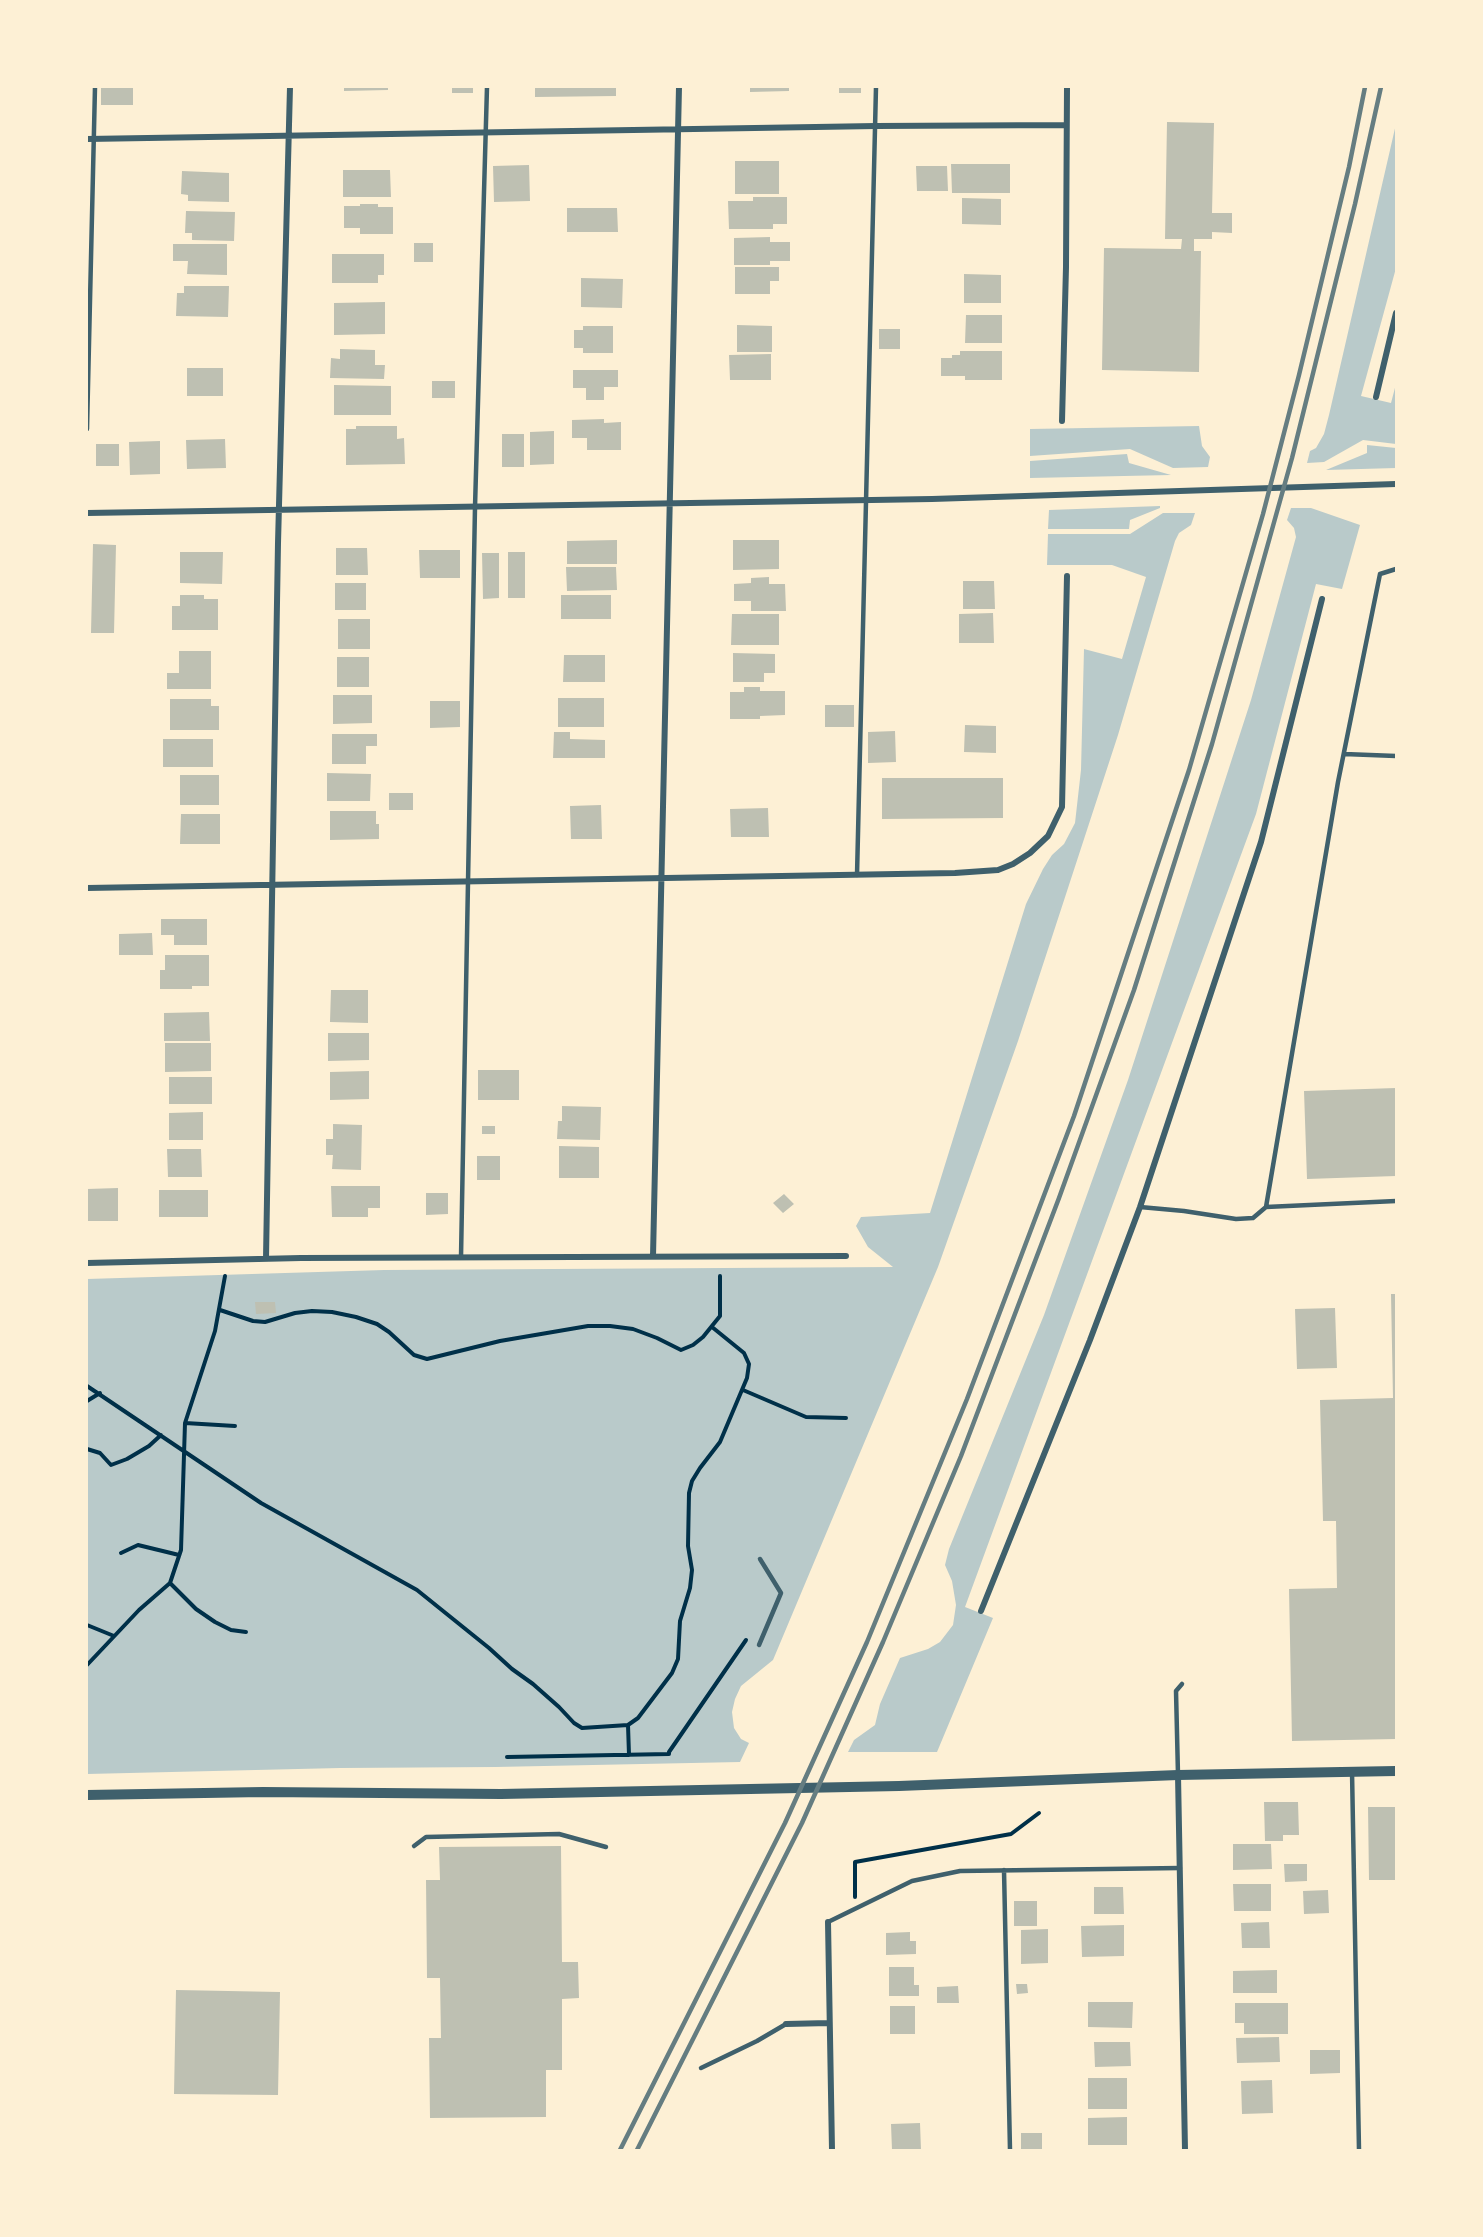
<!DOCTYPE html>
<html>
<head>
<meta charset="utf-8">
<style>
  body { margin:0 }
  #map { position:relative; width:1483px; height:2237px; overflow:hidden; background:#fdf0d5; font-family:"DejaVu Sans",sans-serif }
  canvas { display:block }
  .frame { position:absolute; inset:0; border:88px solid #fdf0d5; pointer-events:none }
</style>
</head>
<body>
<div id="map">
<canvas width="1483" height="2237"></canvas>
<div class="frame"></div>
</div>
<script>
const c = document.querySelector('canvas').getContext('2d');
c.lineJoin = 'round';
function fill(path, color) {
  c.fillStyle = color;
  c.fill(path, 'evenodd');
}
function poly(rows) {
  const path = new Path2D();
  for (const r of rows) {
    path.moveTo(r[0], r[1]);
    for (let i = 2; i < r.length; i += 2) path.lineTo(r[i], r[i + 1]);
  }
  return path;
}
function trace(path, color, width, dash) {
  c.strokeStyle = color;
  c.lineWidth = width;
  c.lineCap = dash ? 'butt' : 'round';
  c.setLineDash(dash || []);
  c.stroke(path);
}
fill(poly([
  [1396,124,1396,268,1361,396,1391,403,1396,384,1396,444,1363,440,1324,462,1307,463,1310,451,1316,448,1324,434,1329,415],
  [1199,426,1202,446,1210,457,1208,467,1173,468,1130,449,1030,456,1030,429],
  [1367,445,1396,448,1396,468,1326,470,1367,453],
  [1127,454,1129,463,1171,475,1030,478,1030,461],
  [1160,506,1160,508,1130,520,1129,529,1048,529,1049,510],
  [1291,508,1311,508,1360,525,1342,589,1316,584,1256,814,965,1607,993,1618,937,1752,848,1752,854,1740,875,1725,880,1704,900,1658,928,1649,940,1642,953,1625,956,1605,952,1581,945,1565,949,1549,1044,1315,1128,1080,1251,700,1296,537,1294,528,1287,520],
  [1163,513,1195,513,1191,525,1179,533,1175,541,1118,735,1018,1041,938,1267,773,1660,741,1686,735,1699,732,1712,734,1728,741,1739,749,1743,740,1762,495,1767,340,1768,87,1774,87,1279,384,1270,893,1267,868,1247,856,1226,861,1217,930,1213,1026,904,1043,869,1052,855,1064,844,1075,823,1081,770,1084,649,1122,659,1146,577,1112,565,1047,565,1048,534,1130,534]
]), '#b9caca');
fill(poly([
  [101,87,133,87,133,105,101,105],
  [344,87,388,87,388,90,344,91],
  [452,87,473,87,473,93,452,93],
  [535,87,616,87,616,96,535,97],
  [750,87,789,87,789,91,750,92],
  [839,87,861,87,861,93,839,93],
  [1167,122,1214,123,1212,213,1232,213,1232,233,1212,232,1212,239,1194,239,1194,251,1201,251,1199,372,1102,370,1104,248,1181,249,1182,239,1165,239],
  [735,161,779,161,779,194,735,194],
  [951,164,1010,164,1010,193,952,193],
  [529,165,530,201,494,202,493,166],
  [916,166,947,166,948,191,917,191],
  [343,170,390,170,391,197,343,197],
  [182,171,229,173,229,202,188,201,188,195,181,194],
  [753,197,787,197,787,224,773,224,773,229,729,229,728,201,753,201],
  [962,198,1001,199,1001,225,962,224],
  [360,204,378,204,378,207,393,207,393,234,360,234,360,228,344,228,344,206,360,206],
  [567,208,617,208,618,232,567,232],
  [186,211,235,212,234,241,192,240,192,233,185,233],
  [770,237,770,242,790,242,790,261,770,261,770,265,734,265,734,238],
  [414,243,433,243,433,262,414,262],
  [173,244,227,244,227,275,187,274,188,261,173,261],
  [332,254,384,254,384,275,378,275,378,283,332,283],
  [735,267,779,267,779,281,770,281,770,294,735,294],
  [964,274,1001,275,1001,303,964,303],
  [581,278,623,279,622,308,581,307],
  [184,286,229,286,228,317,176,316,177,293,184,293],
  [385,302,385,334,334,335,334,303],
  [966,315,1002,315,1002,343,965,343],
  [737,325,772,326,772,352,737,352],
  [583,326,613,326,613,353,583,353,583,348,574,348,574,330,583,330],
  [879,329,900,329,900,349,879,349],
  [340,349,375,350,375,365,385,365,384,379,330,378,331,358,340,359],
  [960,351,1002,351,1002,380,965,380,965,376,941,376,941,358,952,358,952,355,960,355],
  [771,354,771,380,730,380,729,355],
  [187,368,223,368,223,396,187,396],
  [573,370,618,370,618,387,604,387,604,400,586,400,586,388,573,388],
  [432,381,455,381,455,398,432,398],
  [334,385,391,386,391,415,334,415],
  [604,419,604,423,621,422,621,450,587,450,587,438,572,438,572,420],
  [356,426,397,426,397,439,404,438,405,464,346,465,346,429,356,429],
  [554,431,554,464,530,465,530,432],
  [502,434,524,434,524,467,502,467],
  [225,439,226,468,187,469,186,440],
  [160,441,160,474,130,475,129,442],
  [96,444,119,444,119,466,96,466],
  [617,540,617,564,567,564,567,541],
  [733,540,779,540,779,569,733,570],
  [93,544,116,545,114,633,91,633],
  [336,548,367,548,368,575,336,575],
  [419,550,460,550,460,578,420,578],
  [180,552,223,552,222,584,180,583],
  [508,552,525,552,525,598,508,598],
  [482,553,499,553,499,598,483,599],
  [566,567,616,567,617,590,567,591],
  [769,577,769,584,785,584,786,611,751,611,751,601,734,601,734,584,751,583,751,578],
  [963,581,994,581,995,609,963,609],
  [335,583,366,583,366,610,335,610],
  [180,595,204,595,204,599,218,599,218,630,172,630,172,606,180,606],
  [561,595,611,595,611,619,561,619],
  [993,613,994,643,959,643,959,614],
  [732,614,779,614,779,645,731,645],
  [338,619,370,619,370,649,338,649],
  [179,651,211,651,211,689,167,689,167,673,179,673],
  [733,653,775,654,775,673,764,673,764,682,733,682],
  [564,655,605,655,605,682,563,682],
  [337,657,369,657,369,687,337,687],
  [744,687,760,687,760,691,785,691,785,715,760,716,760,719,730,719,730,692,744,692],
  [333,695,372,695,372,723,333,724],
  [558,698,604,698,604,727,558,727],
  [170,699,211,699,211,706,219,706,219,730,170,730],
  [430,701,460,701,460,727,430,728],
  [825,705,854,705,854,727,825,727],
  [965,725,996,726,996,753,964,752],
  [895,731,896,762,868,763,868,732],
  [554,732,570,732,570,739,605,740,605,758,553,758],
  [332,734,377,734,377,746,366,746,366,764,332,764],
  [163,739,213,739,213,767,163,767],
  [327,773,371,774,370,801,327,801],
  [180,775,219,775,219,805,180,805],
  [882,778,1003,778,1003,818,882,819],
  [389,793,413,793,413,810,389,810],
  [601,805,602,839,571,839,570,806],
  [768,808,769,837,731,837,730,809],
  [330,811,376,811,376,824,379,824,379,839,330,840],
  [181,814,220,814,220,844,180,844],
  [161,919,207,919,207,945,174,945,174,935,161,935],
  [152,933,153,955,119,955,119,934],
  [165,955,209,955,209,986,192,986,192,989,160,989,160,970,165,970],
  [331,990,368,990,368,1023,330,1022],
  [209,1012,210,1041,164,1041,164,1013],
  [328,1033,369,1033,369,1060,328,1061],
  [165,1043,211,1043,211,1071,165,1072],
  [478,1070,519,1070,519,1100,478,1100],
  [369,1071,369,1099,330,1100,330,1072],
  [169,1077,212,1077,212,1104,169,1104],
  [1396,1088,1396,1176,1307,1179,1304,1091],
  [562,1106,601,1107,600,1140,557,1139,558,1121,562,1121],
  [203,1112,203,1140,169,1140,169,1113],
  [333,1124,362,1125,361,1170,332,1169,333,1155,326,1155,326,1139,333,1139],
  [482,1126,495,1126,495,1134,482,1134],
  [559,1146,599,1147,599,1178,559,1178],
  [167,1149,201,1149,202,1177,168,1177],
  [477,1156,500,1156,500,1180,477,1180],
  [331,1186,380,1186,380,1208,368,1208,368,1217,332,1217],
  [118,1188,118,1221,87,1221,87,1189],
  [159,1190,208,1190,208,1217,159,1217],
  [426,1193,448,1193,448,1214,426,1215],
  [784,1194,794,1204,783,1213,773,1203],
  [1391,1294,1396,1294,1396,1739,1292,1741,1289,1589,1337,1588,1336,1521,1323,1521,1320,1400,1393,1398],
  [255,1302,275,1302,276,1313,256,1314],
  [1335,1308,1337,1368,1297,1369,1295,1309],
  [1264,1802,1298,1802,1299,1835,1283,1835,1283,1841,1265,1841],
  [1368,1807,1396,1807,1396,1880,1369,1880],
  [1233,1844,1271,1844,1272,1869,1233,1870],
  [561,1846,562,1962,578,1962,579,1998,562,1999,562,2070,546,2070,546,2117,430,2118,429,2038,441,2038,440,1978,427,1978,426,1880,440,1880,439,1847],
  [1284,1864,1307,1864,1307,1881,1285,1882],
  [1233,1884,1271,1884,1271,1911,1234,1911],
  [1094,1887,1123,1887,1124,1914,1094,1914],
  [1328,1890,1329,1913,1304,1914,1303,1891],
  [1014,1901,1037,1901,1037,1926,1014,1926],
  [1269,1922,1270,1948,1242,1948,1241,1923],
  [1124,1925,1124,1956,1082,1957,1081,1926],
  [1048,1929,1048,1963,1021,1964,1021,1930],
  [910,1932,910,1941,916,1941,916,1954,886,1955,886,1933],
  [889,1967,914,1967,914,1985,919,1985,919,1996,889,1996],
  [1277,1970,1277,1993,1233,1993,1233,1971],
  [1016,1984,1027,1984,1028,1993,1017,1994],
  [958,1986,959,2003,937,2003,937,1987],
  [176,1990,280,1992,278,2095,174,2094],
  [1088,2002,1133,2002,1132,2028,1088,2027],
  [1235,2003,1288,2003,1288,2034,1244,2034,1244,2023,1235,2023],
  [890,2006,915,2006,915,2034,890,2034],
  [1279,2037,1280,2062,1237,2063,1236,2038],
  [1094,2042,1130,2042,1131,2066,1095,2067],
  [1310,2050,1340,2050,1340,2073,1310,2074],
  [1088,2078,1127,2078,1127,2109,1088,2109],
  [1272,2080,1273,2113,1242,2114,1241,2081],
  [1127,2117,1127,2145,1088,2145,1088,2118],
  [920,2123,921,2150,892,2150,891,2124],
  [1021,2133,1042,2133,1042,2150,1021,2150]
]), '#bec0b2');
trace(poly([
  [220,1310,253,1321,265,1322,295,1313,312,1311,332,1312,356,1317,377,1324,389,1332,414,1355,427,1359,500,1341,588,1326,610,1326,633,1329,657,1338,681,1350,693,1345,703,1337,720,1316,720,1276],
  [87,1386,261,1503,417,1590,489,1648,512,1669,533,1684,559,1707,574,1723,582,1728,628,1725,638,1718,672,1673,678,1659,680,1621,690,1588,692,1570,688,1546,689,1493,692,1481,700,1468,720,1442,747,1378,749,1364,744,1353,712,1327],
  [743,1390,806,1417,846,1418],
  [87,1401,100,1393],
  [185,1423,235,1426],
  [87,1449,100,1453,111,1465,127,1459,149,1446,161,1435],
  [121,1553,138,1545,179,1555],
  [170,1583,196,1609,215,1622,231,1630,246,1632],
  [87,1625,114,1636],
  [87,1665,139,1610,170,1583,181,1550,185,1423,215,1331,225,1276],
  [628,1725,629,1755],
  [507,1757,669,1754,669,1752,746,1640],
  [855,1897,855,1862,1011,1834,1039,1813]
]), '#003049', 4);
trace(poly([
  [87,429,95,87],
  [1396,569,1380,574,1338,782,1266,1207,1396,1201],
  [1344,754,1396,756],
  [857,875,876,87],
  [1140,1207,1184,1211,1236,1219,1253,1218,1266,1207],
  [461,1257,475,507,487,87],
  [759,1645,781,1593,760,1559],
  [1352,1771,1359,2150],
  [1178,1775,1176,1691,1182,1684],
  [414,1846,426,1837,559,1834,606,1847],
  [1004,1870,1010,2150],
  [828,1922,912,1881,960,1871,1180,1868],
  [701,2068,757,2041,786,2024]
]), '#3f606c', 4.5);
trace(poly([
  [87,139,876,126,1066,125],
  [1376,397,1396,313],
  [1062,421,1066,267,1067,87],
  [87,513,932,499,1396,484],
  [87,888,955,873,998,870,1013,864,1030,853,1048,836,1062,807,1067,576],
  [653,1256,679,87],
  [266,1258,278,543,290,87],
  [87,1263,301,1258,846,1256],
  [981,1611,1090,1340,1140,1207,1261,842,1322,599],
  [1178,1775,1185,2150],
  [828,1922,832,2150],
  [786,2024,829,2023]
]), '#3f606c', 6);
trace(poly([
  [87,1795,263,1792,501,1794,899,1786,1178,1775,1396,1771]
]), '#3f606c', 10);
trace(poly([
  [620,2150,785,1823,867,1642,967,1399,1074,1116,1189,770,1263,514,1299,375,1349,167,1365,87],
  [637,2150,802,1823,883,1642,961,1456,1059,1198,1134,990,1212,744,1292,458,1355,204,1381,87]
]), '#657d81', 4.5);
</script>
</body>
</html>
